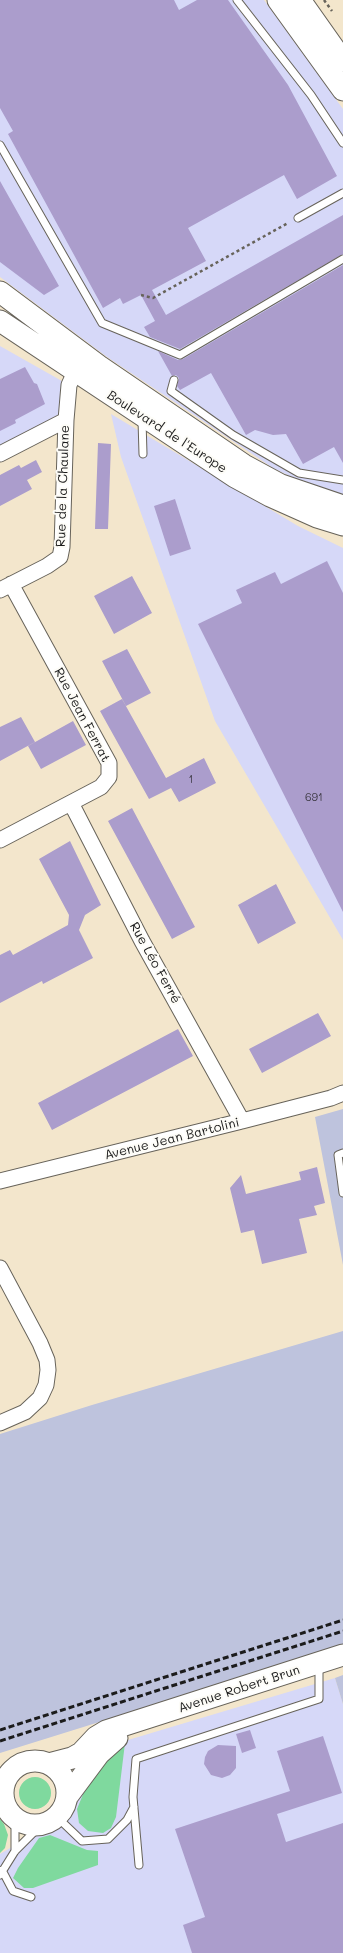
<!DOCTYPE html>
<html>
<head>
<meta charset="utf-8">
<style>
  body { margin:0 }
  canvas { display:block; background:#f3e6cc }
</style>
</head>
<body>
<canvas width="343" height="1953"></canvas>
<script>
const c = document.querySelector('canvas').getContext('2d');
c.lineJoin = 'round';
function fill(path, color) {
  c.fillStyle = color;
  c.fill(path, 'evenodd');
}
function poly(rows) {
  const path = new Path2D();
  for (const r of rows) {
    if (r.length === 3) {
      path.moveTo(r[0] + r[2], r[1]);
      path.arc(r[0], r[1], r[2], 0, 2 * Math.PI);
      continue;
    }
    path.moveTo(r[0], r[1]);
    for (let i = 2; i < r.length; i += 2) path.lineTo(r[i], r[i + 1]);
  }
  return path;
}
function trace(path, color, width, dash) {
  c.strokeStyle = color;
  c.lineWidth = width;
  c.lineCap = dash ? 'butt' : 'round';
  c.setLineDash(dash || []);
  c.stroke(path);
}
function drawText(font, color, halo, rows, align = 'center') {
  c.font = font + ' Mali,sans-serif';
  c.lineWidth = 4;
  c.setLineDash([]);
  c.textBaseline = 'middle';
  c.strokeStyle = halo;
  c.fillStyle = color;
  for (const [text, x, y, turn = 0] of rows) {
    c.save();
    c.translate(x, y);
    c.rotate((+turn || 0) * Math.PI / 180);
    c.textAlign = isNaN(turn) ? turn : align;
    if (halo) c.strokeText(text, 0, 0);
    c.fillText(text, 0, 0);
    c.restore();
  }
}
fill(poly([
  [0,0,264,0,343,109,343,495,308,485,273,468,107,357,0,277],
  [0,346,69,385,66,420,0,454],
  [111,414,298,526,343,548,343,940,215,721,121,457],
  [335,1678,343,1704,343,1953,0,1953,0,1854,37,1832,128,1740]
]), '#d6d8f8');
fill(poly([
  [343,1109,343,1265,315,1117],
  [343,1331,343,1646,0,1753,0,1434,92,1405],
  [343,1675,343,1704,335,1678]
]), '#bec3dd');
fill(poly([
  [125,1743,116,1817,111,1828,103,1833,88,1831,79,1823,77,1809,86,1787,104,1761],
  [35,1793,16],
  [0,1819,4,1824,8,1835,5,1848,0,1853],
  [50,1835,87,1850,98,1851,98,1865,33,1888,24,1888,13,1878,18,1868,39,1838]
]), '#7fd99e');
fill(poly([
  [0,0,174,0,179,10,197,0,228,0,288,85,337,176,297,199,284,175,188,228,206,261,152,290,166,315,343,215,343,254,180,349,150,337,144,327,155,321,141,295,123,304,120,298,103,308,8,134,13,131,0,108],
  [0,181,59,286,44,295,0,262],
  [343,265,343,463,334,447,303,464,286,434,273,435,255,430,246,435,211,373,180,390,177,386,179,378,176,375,172,376,158,351,178,360,183,359],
  [25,367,34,383,37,384,45,404,15,420,16,423,0,431,0,379],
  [98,443,111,444,108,529,95,529],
  [36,460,42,472,27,480,32,489,0,506,0,475,19,465,21,468],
  [175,499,191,549,170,556,154,506],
  [327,561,343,593,343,912,198,624,242,603,236,590,275,572,281,584],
  [132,576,152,613,114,634,94,596],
  [127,649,151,693,126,706,102,661],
  [122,699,166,778,204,758,216,783,179,802,171,788,149,799,100,711],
  [21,717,35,742,0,761,0,727],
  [73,721,86,745,41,769,28,746],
  [132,808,195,927,172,939,108,821],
  [70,841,101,905,85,915,79,930,93,958,43,984,42,981,0,1003,0,955,10,950,13,955,68,925,69,915,39,859],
  [276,884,296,923,258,944,238,905],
  [318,1013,331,1036,262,1073,249,1049],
  [178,1029,193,1056,52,1130,38,1103],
  [317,1167,325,1203,314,1206,317,1215,299,1219,307,1253,262,1264,254,1230,241,1233,230,1188,241,1175,246,1194,301,1180,299,1172],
  [250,1730,256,1748,242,1753,236,1734],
  [323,1736,342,1793,277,1814,286,1842,343,1823,343,1953,192,1953,183,1925,205,1917,175,1829,290,1791,277,1751],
  [218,1745,236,1746,236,1768,230,1775,222,1778,211,1775,204,1764,205,1757,208,1751]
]), '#ab9dcc');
const lane = poly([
  [237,0,311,95,343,143],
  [0,145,102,323,180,355,343,259],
  [298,218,343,193],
  [174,380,171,391,233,435,299,473,343,480],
  [142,420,143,454],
  [343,1153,338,1155,343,1193],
  [57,1817,82,1841,108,1839,127,1820,134,1807],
  [15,1819,15,1851],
  [139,1865,133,1797,136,1759,319,1699,319,1665],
  [2,1870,13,1891,31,1897],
  [0,1875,15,1851,41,1825]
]);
const street = poly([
  [0,454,66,420],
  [0,590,47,566,60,557,62,547,66,420,69,385,75,372],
  [71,803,142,941,242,1121],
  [0,840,101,787,109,777,109,763,11,584],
  [0,1181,242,1121,331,1098,343,1093],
  [0,1268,40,1343,47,1360,48,1370,46,1385,40,1398,25,1412,0,1423]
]);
const secondary = poly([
  [278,0,343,90],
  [300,0,343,61],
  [0,292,99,366,244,465,281,485,343,506],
  [0,321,235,477,270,496,317,517,343,525],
  [35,1793,32],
  [49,1764,72,1758,81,1753,96,1737,106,1731,343,1655],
  [67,1797,99,1754,117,1738]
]);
trace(lane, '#67635a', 9);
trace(street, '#67635a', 17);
trace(secondary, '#67635a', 23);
trace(poly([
  [324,0,332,11],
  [141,295,153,298,288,223]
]), '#67635a', 2.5, [3, 3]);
trace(lane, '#fff', 7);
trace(street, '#fff', 15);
trace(secondary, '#fff', 21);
trace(poly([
  [0,1730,343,1620],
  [0,1741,343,1631]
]), '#1c1c1c', 3, [6, 3]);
drawText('11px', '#403c48', null, [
  ["1",191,780],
  ["691",314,798]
]);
drawText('13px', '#1c1c1c', '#fdfcf7', [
  ["Boulevard de l'Europe",167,432,33],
  ["Rue de la Chaulane",63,486,-88],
  ["Rue Jean Ferrat",82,715,62],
  ["Rue Léo Ferré",155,963,61],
  ["Avenue Jean Bartolini",172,1139,-14],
  ["Avenue Robert Brun",239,1689,-18]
]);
</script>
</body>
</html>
